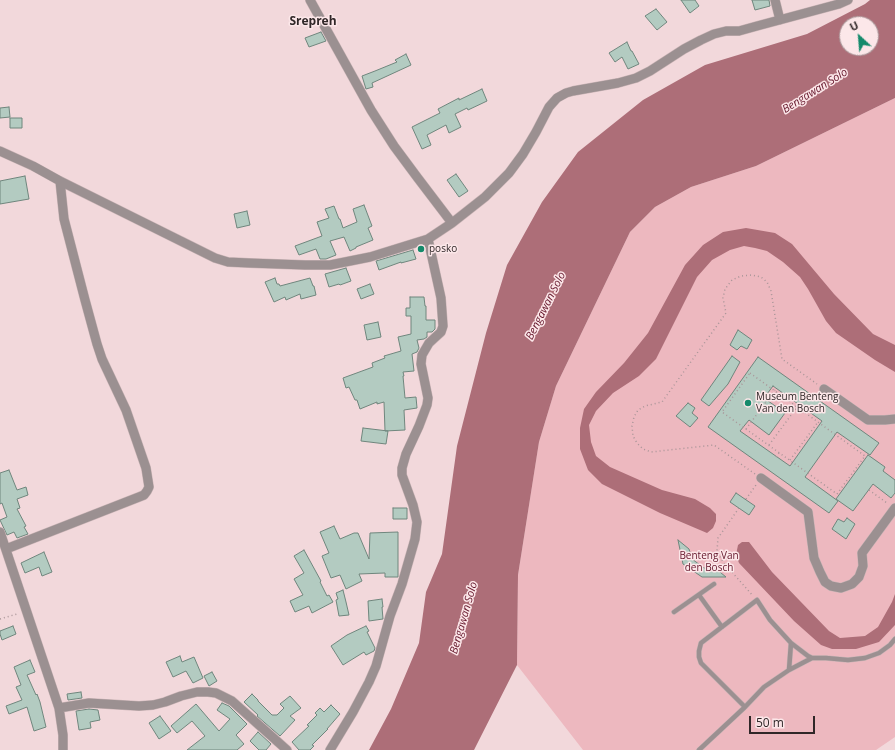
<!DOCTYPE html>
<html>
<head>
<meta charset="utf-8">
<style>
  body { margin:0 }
  #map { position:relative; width:895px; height:750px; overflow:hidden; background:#f2d8db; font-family:"Open Sans",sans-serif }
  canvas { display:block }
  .north { position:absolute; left:839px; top:16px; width:40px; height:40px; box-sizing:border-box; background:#fce7e9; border:1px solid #aa9a9c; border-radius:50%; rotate:334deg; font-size:11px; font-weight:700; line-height:16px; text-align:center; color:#302728 }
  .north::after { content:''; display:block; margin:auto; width:14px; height:18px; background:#148a6b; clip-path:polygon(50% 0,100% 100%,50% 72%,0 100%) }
  .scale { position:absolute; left:749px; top:716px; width:66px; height:18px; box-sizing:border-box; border:2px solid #302728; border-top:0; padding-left:5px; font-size:12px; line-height:14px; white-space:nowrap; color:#302728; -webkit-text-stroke:3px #fce7e9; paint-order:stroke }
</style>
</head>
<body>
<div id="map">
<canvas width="895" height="750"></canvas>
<div class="north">U</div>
<div class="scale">50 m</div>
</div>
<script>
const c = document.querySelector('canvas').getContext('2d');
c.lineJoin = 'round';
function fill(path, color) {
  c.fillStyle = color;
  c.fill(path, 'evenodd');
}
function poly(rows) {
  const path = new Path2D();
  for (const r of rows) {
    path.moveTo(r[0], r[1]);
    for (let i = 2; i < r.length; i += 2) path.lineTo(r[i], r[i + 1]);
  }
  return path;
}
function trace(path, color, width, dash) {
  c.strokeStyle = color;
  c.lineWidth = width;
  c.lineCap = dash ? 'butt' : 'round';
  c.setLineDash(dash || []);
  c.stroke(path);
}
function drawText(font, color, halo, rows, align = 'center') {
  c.font = font + ' "Open Sans",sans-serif';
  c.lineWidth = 3;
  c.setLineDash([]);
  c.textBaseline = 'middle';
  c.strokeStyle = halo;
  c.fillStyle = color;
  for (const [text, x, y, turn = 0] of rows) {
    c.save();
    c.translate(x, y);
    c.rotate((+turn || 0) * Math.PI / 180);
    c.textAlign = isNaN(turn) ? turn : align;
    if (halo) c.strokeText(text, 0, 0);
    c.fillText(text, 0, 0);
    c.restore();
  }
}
fill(poly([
  [895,98,895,737,876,750,583,750,517,665,518,575,539,442,556,386,630,232,655,207,691,187,756,166]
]), '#edb8bf');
fill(poly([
  [870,0,895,0,895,98,756,166,691,187,655,207,630,232,556,386,539,442,518,575,517,665,474,750,369,750,391,709,419,643,426,592,442,554,457,446,486,333,507,265,542,202,578,152,643,100,705,65,807,34,865,4],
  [847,24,871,24,871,48,847,48],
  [746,228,775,233,792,244,834,294,873,334,895,345,895,372,875,360,836,333,826,321,808,289,800,277,783,262,767,251,755,248,744,246,730,250,712,260,697,277,656,359,639,376,613,393,596,411,589,425,591,442,596,456,610,467,662,490,695,499,710,508,716,514,716,521,713,528,707,533,660,513,602,484,588,470,580,449,580,428,584,409,596,392,624,363,648,333,685,265,703,245,723,232],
  [742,542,749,542,772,572,829,631,840,638,865,636,878,627,892,602,895,594,895,625,879,642,856,649,832,649,821,645,794,621,739,563,736,555,738,545]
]), '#ad6e78');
const building = poly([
  [681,0,695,0,699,6,690,13,681,0],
  [752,0,769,0,770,6,755,10,752,0],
  [656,9,667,22,657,30,645,16,656,9],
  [321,32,326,41,309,47,305,38,321,32],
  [627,42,631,51,632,51,639,64,628,69,622,57,615,62,609,53,627,42],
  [406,54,411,65,372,83,373,87,366,89,362,76,375,71,397,62,395,60,406,54],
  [482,89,487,101,468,110,467,108,455,114,461,127,449,133,446,125,427,135,431,145,422,149,412,127,440,113,438,109,459,98,459,100,482,89],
  [9,107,10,117,0,118,0,108,9,107],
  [10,118,22,118,22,128,10,128,10,118],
  [456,174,468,191,459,197,447,180,456,174],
  [25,176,29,199,0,204,0,181,25,176],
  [364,205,372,226,368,228,373,240,356,247,356,248,350,251,344,237,330,241,336,255,326,259,320,259,316,249,299,255,295,246,322,236,317,222,329,218,325,209,334,206,339,219,340,219,343,228,357,222,353,209,364,205],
  [247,211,250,225,237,228,234,214,247,211],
  [413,250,416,259,401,263,401,262,379,270,376,261,413,250],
  [346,268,351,281,340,285,339,284,329,287,325,274,346,268],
  [275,278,277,284,279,284,280,286,310,278,313,286,314,286,316,295,301,299,300,294,286,300,285,297,274,302,265,282,275,278],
  [370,284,374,294,361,299,357,289,370,284],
  [410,297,424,297,425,306,426,306,426,320,435,320,435,329,432,332,427,332,427,337,424,339,417,340,419,348,417,352,412,354,414,371,403,372,404,376,403,376,405,398,416,397,417,408,404,410,405,430,385,431,384,402,377,404,377,402,360,409,357,400,355,400,349,387,346,388,343,378,373,367,372,363,385,358,384,356,401,351,398,337,411,334,411,316,406,316,406,308,410,308,410,297],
  [378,322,381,337,367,340,364,325,378,322],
  [738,330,752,340,747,349,741,346,737,350,730,345,738,330],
  [732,356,740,362,728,384,709,406,701,400,732,356],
  [758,357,879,443,870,455,837,432,805,477,838,501,829,513,708,427,758,357],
  [773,386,822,421,790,466,740,431,749,420,769,435,785,413,764,398,773,386],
  [688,403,695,408,692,413,698,418,690,427,676,416,688,403],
  [363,428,388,431,386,444,361,441,363,428],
  [868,455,885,467,883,471,895,480,895,493,891,498,873,484,853,511,836,499,868,455],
  [9,470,17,490,26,487,28,495,17,499,20,508,17,509,26,526,24,527,28,534,17,538,14,532,7,535,0,520,7,517,2,503,0,504,0,473,9,470],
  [736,493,755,506,749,515,730,502,736,493],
  [393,508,407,508,407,519,393,519,393,508],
  [847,518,855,524,846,539,832,529,838,519,844,522,847,518],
  [334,526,340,539,354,533,358,533,369,559,370,533,398,532,398,577,385,577,385,573,359,574,362,581,346,589,340,575,331,578,322,556,329,553,320,532,334,526],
  [678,540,689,549,692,559,704,568,715,568,726,577,702,577,683,564,678,540],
  [304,550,321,581,320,582,327,596,329,595,333,602,312,613,309,606,295,612,290,601,303,595,294,579,304,573,294,556,304,550],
  [44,552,52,572,42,576,39,567,25,573,21,563,44,552],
  [343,590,346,602,349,615,339,616,336,600,338,599,336,593,343,590],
  [382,599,383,607,382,607,383,619,369,621,368,601,382,599],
  [13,626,16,634,2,640,0,634,0,631,13,626],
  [366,626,369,631,367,632,375,648,374,651,366,655,364,652,343,665,331,646,347,635,366,626],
  [180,656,182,662,194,657,203,678,193,683,186,671,173,677,166,662,180,656],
  [30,660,35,672,27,675,36,695,37,694,40,702,46,727,34,731,27,707,9,714,6,706,22,700,16,687,21,685,14,667,30,660],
  [212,672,217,681,209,686,204,676,212,672],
  [81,692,82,698,68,700,67,694,81,692],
  [252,694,258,700,258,701,272,715,277,715,284,708,280,704,290,696,301,708,290,716,295,720,280,736,257,716,258,715,244,702,252,694],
  [222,703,229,706,247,724,236,735,244,744,237,750,187,750,205,736,192,721,177,733,171,726,196,704,219,731,230,719,217,710,222,703],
  [331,705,340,714,327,729,328,729,312,745,314,746,310,750,299,750,292,742,309,726,307,725,317,715,315,713,320,708,324,712,331,705],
  [89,709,98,710,100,720,90,722,91,728,79,730,76,711,89,709],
  [160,716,171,731,159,739,149,723,160,716],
  [258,732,271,744,266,750,259,750,250,741,258,732]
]);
fill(building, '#b3cbc1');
trace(building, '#6f867d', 1);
const lane = poly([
  [699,595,722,627],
  [674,612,714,584],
  [791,643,808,656,812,658],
  [745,707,701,663,699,657,699,651,701,643,757,600,770,620,791,643,789,670],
  [699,750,745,707,764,687,789,670,812,658,826,658,848,660,865,658,879,653,890,645,895,639]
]);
const street = poly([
  [310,0,371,110,394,146,417,177,452,223],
  [775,0,780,20],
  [0,151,33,166,60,181,215,258,228,262,249,263,305,265,330,265,370,257,428,239,452,223,485,197,509,173,523,154,536,132,549,107,557,98,566,93,573,91,618,83,636,78,650,71,684,49,701,40,714,34,726,31,739,31,757,26,839,4,848,0],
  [824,389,868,420,885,420,895,419],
  [761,478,808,512,814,558,820,572,825,582,831,586,841,588,852,584,859,577,863,566,862,553,895,508],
  [0,532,59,708,63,735,63,750],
  [6,549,139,497,144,495,147,491,149,487,146,468,126,410,102,359,97,344,85,300,64,219,60,181],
  [59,708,89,703,139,706,153,705,165,702,181,696,197,692,208,692,216,693,232,701,287,750],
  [330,750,353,712,369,682,376,666,390,616,402,584,415,539,417,522,413,505,402,475,402,468,406,454,419,426,427,405,428,398,421,364,422,355,429,343,441,332,443,326,441,298,428,239]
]);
trace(lane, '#cbb5b7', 5.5);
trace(street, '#cbb5b7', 10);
trace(poly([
  [750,373,865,456,837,494,722,412,750,373],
  [746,429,775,390],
  [769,445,797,407],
  [776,457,779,453],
  [790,460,818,422],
  [755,474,714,445,651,452,643,449,637,443,633,436,632,426,634,417,638,410,645,406,662,402,726,313,723,298,725,289,732,280,741,276,752,275,761,277,767,282,771,291,782,359,817,384],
  [869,490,887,503],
  [746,499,756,485],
  [739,508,718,538,717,551,723,562,753,596],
  [0,619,17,614]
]), '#a99598', 1.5, [1, 3]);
trace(lane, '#9b9091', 4.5);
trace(street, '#9b9091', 9);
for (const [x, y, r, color] of [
  [421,249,4,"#148a6b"],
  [748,403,4,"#148a6b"]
]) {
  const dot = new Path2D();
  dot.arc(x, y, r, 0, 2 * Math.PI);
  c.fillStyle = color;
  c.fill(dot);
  trace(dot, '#fce7e9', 1.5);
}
drawText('10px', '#302728', '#fce7e9', [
  ["posko",429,249],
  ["Museum Benteng",756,397],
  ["Van den Bosch",756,409]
], 'left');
drawText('10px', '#64162b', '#fce7e9', [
  ["Benteng Van",709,556],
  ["den Bosch",709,568]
]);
drawText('italic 11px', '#65172c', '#fce7e9', [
  ["Bengawan Solo",815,91,-32],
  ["Bengawan Solo",546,306,-63],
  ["Bengawan Solo",464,618,-74]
]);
drawText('bold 12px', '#302728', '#fce7e9', [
  ["Srepreh",313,22]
]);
</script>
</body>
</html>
